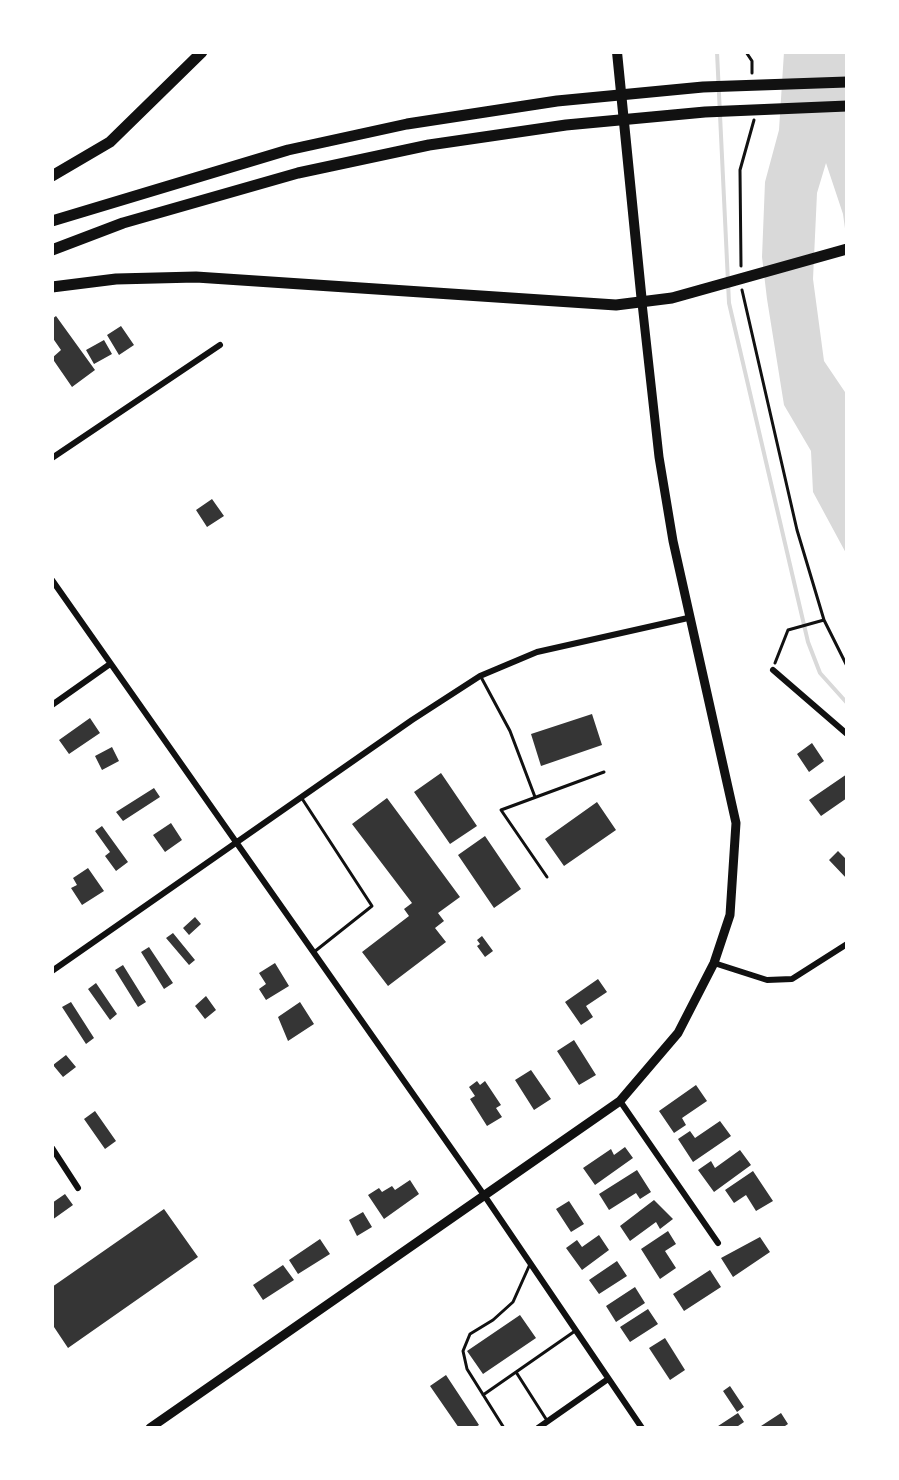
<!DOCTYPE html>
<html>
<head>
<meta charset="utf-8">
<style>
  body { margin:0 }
  #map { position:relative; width:899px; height:1480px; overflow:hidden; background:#fff; font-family:Lato,sans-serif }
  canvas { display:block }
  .frame { position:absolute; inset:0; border:54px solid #fff; pointer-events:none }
</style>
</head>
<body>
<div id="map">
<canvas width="899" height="1480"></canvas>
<div class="frame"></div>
</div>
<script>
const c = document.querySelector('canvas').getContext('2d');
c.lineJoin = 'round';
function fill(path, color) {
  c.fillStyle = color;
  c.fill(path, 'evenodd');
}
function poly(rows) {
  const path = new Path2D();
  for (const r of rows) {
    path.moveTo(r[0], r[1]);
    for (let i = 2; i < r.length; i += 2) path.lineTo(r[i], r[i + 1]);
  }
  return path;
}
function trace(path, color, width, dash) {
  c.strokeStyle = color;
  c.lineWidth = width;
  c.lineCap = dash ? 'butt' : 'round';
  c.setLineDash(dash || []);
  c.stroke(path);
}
fill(poly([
  [784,52,847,52,847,243,843,214,826,163,817,193,813,279,824,361,847,395,847,555,813,492,811,451,784,405,767,299,762,257,765,182,779,130]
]), '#d9d9d9');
trace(poly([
  [717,52,729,303,808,642,820,673,847,703]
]), '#d9d9d9', 4);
fill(poly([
  [56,316,95,370,72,387,52,358,61,350,52,337,52,319],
  [121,326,134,345,119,355,107,335],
  [104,340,112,354,94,364,86,350],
  [212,499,224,516,207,527,196,510],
  [592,714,602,745,541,766,531,734],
  [90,718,100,733,69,754,59,740],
  [812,743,824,761,809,772,797,754],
  [112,747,119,761,102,770,95,756],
  [441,773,477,826,450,844,414,792],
  [847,774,847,798,821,816,809,800],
  [154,788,160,797,123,821,116,812],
  [387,798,460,897,438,913,444,921,435,928,446,942,388,986,362,952,409,916,404,909,412,903,352,824],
  [597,802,616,830,564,866,545,839],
  [171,823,182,840,165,852,153,835],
  [102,826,128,862,116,871,105,856,110,852,95,831],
  [485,836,521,889,494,908,458,855],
  [838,851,847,860,847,879,829,860],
  [88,868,104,891,82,905,71,888,77,885,73,878],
  [195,917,201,924,189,935,183,928],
  [173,933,195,960,189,965,166,938],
  [482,936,493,951,485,957,477,946,480,944,477,940],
  [149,947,173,983,164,989,141,952],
  [275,963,289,986,266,1000,259,989,266,984,259,973],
  [123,965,146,1002,138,1007,115,970],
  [598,979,607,992,586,1006,593,1017,581,1025,565,1002],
  [96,983,117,1014,110,1020,88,989],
  [206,996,216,1010,205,1019,195,1006],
  [71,1002,94,1038,86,1044,62,1007],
  [300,1002,314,1024,288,1041,278,1017],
  [574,1040,596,1075,579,1085,557,1051],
  [66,1055,76,1067,63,1077,53,1065],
  [531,1070,551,1099,534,1110,515,1080],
  [477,1081,480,1085,485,1081,501,1105,496,1108,502,1117,487,1126,470,1099,475,1096,469,1087],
  [696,1085,707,1101,682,1118,686,1125,674,1133,659,1111],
  [95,1111,116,1141,105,1149,84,1119],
  [720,1121,731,1136,693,1162,678,1139,690,1131,695,1138],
  [625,1147,633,1158,595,1185,583,1168,611,1149,614,1155],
  [740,1150,751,1165,714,1192,698,1170,711,1161,715,1168],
  [637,1170,651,1192,640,1199,636,1193,609,1210,599,1194],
  [753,1171,773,1201,756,1211,746,1195,734,1203,725,1190],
  [410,1180,419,1194,384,1219,368,1195,379,1188,382,1192,392,1186,395,1190],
  [65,1194,73,1205,52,1220,52,1203],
  [654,1200,673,1219,660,1229,656,1222,630,1241,620,1226],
  [569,1201,584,1224,571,1232,556,1209],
  [164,1209,198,1257,68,1348,52,1324,52,1287],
  [363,1212,372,1227,357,1236,349,1220],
  [668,1231,676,1244,665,1251,676,1268,660,1279,641,1249],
  [599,1235,609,1250,582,1270,566,1248,577,1240,582,1247],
  [760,1237,770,1252,733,1277,721,1258],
  [320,1239,330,1254,298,1274,289,1260],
  [617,1261,627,1276,599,1294,589,1280],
  [283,1265,294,1280,263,1300,253,1285],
  [710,1270,721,1287,684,1311,673,1294],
  [635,1287,645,1303,616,1322,606,1306],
  [648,1309,658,1324,630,1342,620,1327],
  [520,1315,536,1338,483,1374,467,1351],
  [665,1338,685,1370,670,1380,649,1348],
  [446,1375,479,1425,474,1428,459,1428,430,1386],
  [730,1386,744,1407,737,1412,723,1391],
  [738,1413,744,1422,735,1428,715,1428],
  [781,1413,788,1424,782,1428,763,1428,761,1426]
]), '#353535');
trace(poly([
  [746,52,752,61,752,73],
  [741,266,740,170,754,120],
  [742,290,797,530,824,620,847,666],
  [775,663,788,630,824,620]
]), '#111', 3);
trace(poly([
  [481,677,510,731,535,797],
  [301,797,372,906,314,952],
  [547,877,501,810,604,772],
  [516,1372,546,1419],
  [483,1395,575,1331],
  [504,1428,467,1369,463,1351,470,1334,493,1320,513,1302,530,1264]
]), '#111', 3);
trace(poly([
  [52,458,220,345],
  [52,580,484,1195,642,1428],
  [773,670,847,734],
  [52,705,110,664],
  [714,963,767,980,792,979,847,944],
  [52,971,412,720,480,676,537,652,688,618],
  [620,1101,718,1243],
  [52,1148,78,1188],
  [538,1428,608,1379]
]), '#111', 6);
trace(poly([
  [150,1428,620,1101,678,1033,714,963,730,915,736,823,673,541,659,457,642,303]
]), '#111', 9);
trace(poly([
  [617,52,642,303]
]), '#111', 10);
trace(poly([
  [52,176,110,142,202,52],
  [52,221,288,150,407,124,557,101,703,87,847,82],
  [52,250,123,223,298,173,429,145,566,125,705,112,847,106],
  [52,287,116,279,196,277,616,305,672,298,847,249]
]), '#111', 11);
</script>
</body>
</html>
